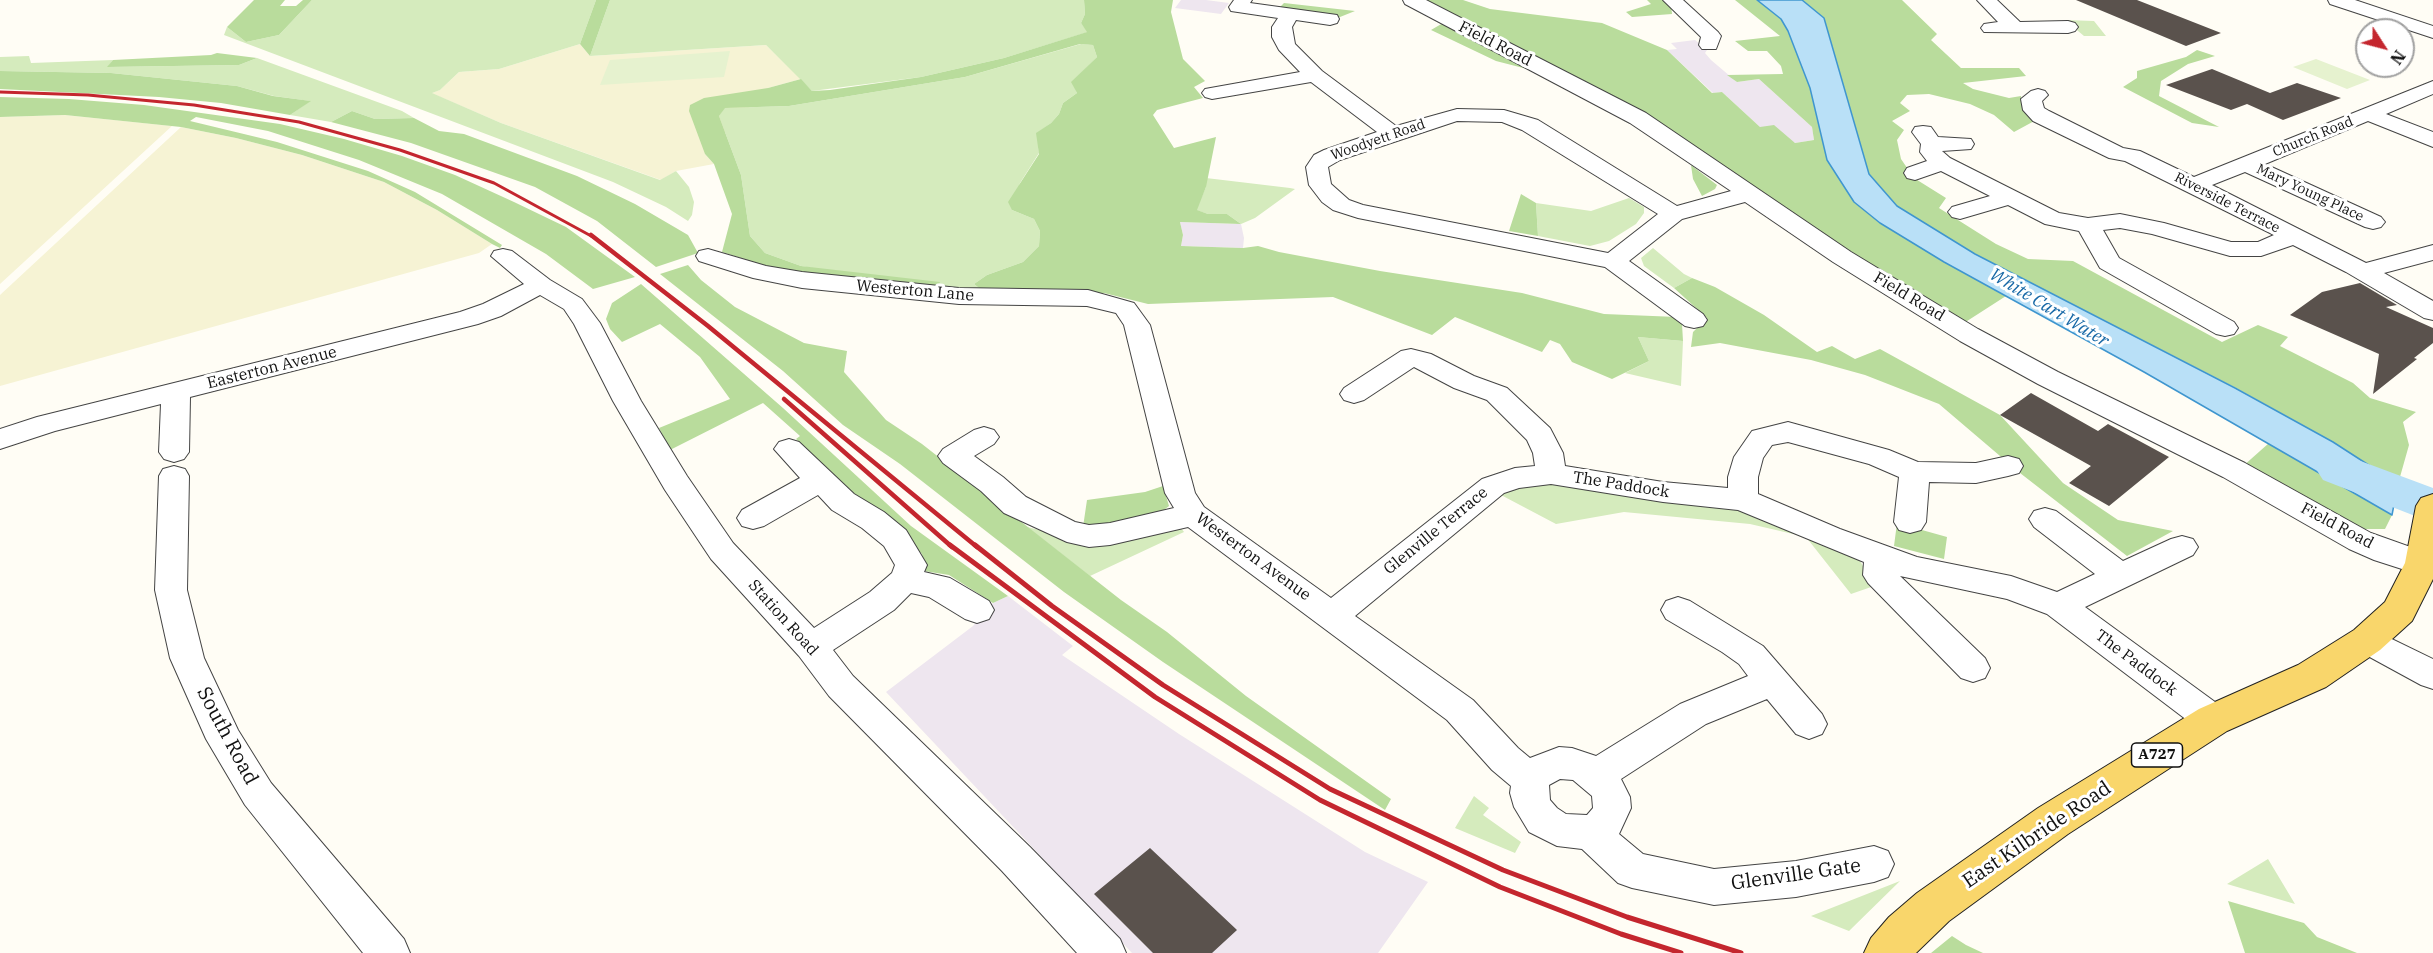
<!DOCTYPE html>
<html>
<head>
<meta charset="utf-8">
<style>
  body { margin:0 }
  #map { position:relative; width:2433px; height:953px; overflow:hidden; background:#fffdf5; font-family:"IBM Plex Serif",serif }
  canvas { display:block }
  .north { position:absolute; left:2355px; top:18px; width:60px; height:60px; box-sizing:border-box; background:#fff; border:2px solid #a0a0a0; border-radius:50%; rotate:126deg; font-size:16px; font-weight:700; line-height:24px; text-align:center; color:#111 }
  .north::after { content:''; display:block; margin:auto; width:21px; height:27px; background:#c4262e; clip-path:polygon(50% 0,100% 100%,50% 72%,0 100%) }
</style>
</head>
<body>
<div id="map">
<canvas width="2433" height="953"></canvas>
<div class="north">N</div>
</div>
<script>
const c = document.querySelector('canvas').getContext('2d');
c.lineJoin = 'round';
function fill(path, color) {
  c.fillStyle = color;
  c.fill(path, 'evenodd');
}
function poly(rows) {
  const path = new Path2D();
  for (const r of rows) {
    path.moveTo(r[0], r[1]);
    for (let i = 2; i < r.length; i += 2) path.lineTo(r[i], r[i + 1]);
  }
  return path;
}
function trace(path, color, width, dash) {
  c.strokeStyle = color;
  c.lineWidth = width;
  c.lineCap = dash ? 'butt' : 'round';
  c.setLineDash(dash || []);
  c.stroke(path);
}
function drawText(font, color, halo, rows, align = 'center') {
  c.font = font + ' "IBM Plex Serif",serif';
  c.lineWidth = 6;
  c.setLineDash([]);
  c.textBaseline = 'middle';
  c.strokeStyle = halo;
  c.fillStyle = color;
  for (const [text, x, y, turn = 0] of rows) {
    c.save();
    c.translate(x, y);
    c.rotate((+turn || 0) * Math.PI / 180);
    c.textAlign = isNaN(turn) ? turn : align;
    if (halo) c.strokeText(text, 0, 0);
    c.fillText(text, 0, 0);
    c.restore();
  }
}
fill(poly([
  [1181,0,1206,0,1229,3,1221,14,1175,8],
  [1695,40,1707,50,1705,53,1711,60,1737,82,1759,79,1812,127,1814,140,1795,143,1760,127,1722,92,1713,93,1667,50,1677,49,1671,43],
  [1180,222,1241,224,1244,238,1243,248,1181,246,1183,235],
  [1008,596,1073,646,1062,655,1179,734,1365,852,1428,882,1378,953,1132,953,886,692,973,626,993,603]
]), '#eee6ef');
fill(poly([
  [580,44,590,56,766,45,801,79,768,88,705,154,714,164,676,171,661,180,501,123,431,93,440,90,459,72,499,69],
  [65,115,172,126,0,284,0,117],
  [181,127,236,138,302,155,384,182,437,210,492,244,479,253,0,386,0,295]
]), '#f6f3d4');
fill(poly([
  [312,0,596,0,580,44,499,69,459,72,440,90,432,93,501,123,660,180,676,171,689,187,694,202,692,215,688,221,666,207,613,182,224,35,227,27,246,42,279,35],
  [610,0,1084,0,1085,14,1081,23,1088,32,1004,58,921,77,812,91,766,45,590,56],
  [2065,20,2094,21,2106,36,2084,36],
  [1081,44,1093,45,1097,57,1072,82,1077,93,1063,103,1059,114,1051,123,1037,133,1039,153,1020,183,1012,210,1034,219,1040,231,1039,246,1023,262,987,275,974,284,984,292,936,290,801,266,765,253,750,236,741,175,719,116,724,108,789,106,965,77],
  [29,56,31,63,113,60,108,67,239,65,257,58,402,111,414,118,375,119,352,111,331,122,290,115,310,101,274,96,237,86,111,73,0,71,0,57],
  [1206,178,1290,188,1295,189,1255,218,1241,224,1227,214,1208,214,1196,210,1206,187],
  [1629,198,1644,207,1644,213,1636,224,1609,241,1590,246,1538,236,1536,203,1591,211],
  [1653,248,1684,274,1692,278,1674,288,1644,266,1641,258],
  [1638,337,1683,341,1681,386,1625,373,1649,361],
  [1539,483,1740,510,1762,515,1859,559,1874,586,1851,594,1806,537,1750,524,1624,512,1556,524,1501,495,1521,485],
  [1178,524,1184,532,1090,576,1027,527,1069,537],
  [1474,796,1489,808,1483,815,1521,842,1515,853,1455,828],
  [2268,859,2295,904,2227,884],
  [1900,881,1849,931,1811,916]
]), '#d5ebbd');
fill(poly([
  [254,0,285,0,280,6,296,6,303,0,312,0,279,35,246,42,227,27],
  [596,0,610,0,590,56,580,44],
  [1084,0,1173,0,1171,12,1183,59,1205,81,1194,87,1203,98,1157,110,1153,115,1174,148,1216,137,1206,187,1197,210,1208,214,1227,214,1241,224,1180,222,1183,235,1181,246,1243,248,1258,246,1279,252,1380,271,1522,293,1604,314,1677,317,1682,324,1683,341,1638,337,1649,361,1612,379,1572,362,1560,344,1550,340,1542,352,1455,317,1432,335,1333,297,1148,304,1104,293,984,292,974,284,987,275,1023,262,1039,246,1040,231,1034,219,1012,210,1008,202,1039,154,1036,133,1051,123,1059,114,1063,103,1077,93,1071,82,1097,57,1093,45,1080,44,965,77,789,106,725,108,719,116,741,175,750,236,765,253,801,266,940,282,936,290,785,272,722,252,732,214,714,164,705,154,689,111,690,105,704,98,768,88,801,79,812,91,830,90,921,77,1004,58,1087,32,1081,23,1085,14],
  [1425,0,1463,0,1490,9,1602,23,1667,50,1712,93,1722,92,1760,127,1774,125,1795,143,1814,140,1812,127,1759,79,1737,82,1727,75,1783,74,1781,66,1767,51,1748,51,1735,41,1780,36,1735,0,1757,0,1781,19,1788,31,1810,88,1827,160,1854,202,1880,223,2006,296,1964,323,1895,283,1766,197],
  [1647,0,1666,0,1671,4,1672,14,1632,17,1626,12,1651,4],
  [1802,0,1902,0,1937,34,1931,40,1961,68,2019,68,2026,76,1963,83,1973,89,2009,98,2021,96,2021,103,2038,119,2014,132,1994,115,1970,104,1929,94,1907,95,1900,103,1910,111,1892,121,1904,130,1897,140,1901,159,1914,178,1946,198,1939,208,1996,244,2028,259,2073,261,2222,342,2258,325,2288,337,2280,346,2353,383,2370,398,2416,412,2403,422,2409,445,2398,484,2333,442,2236,388,1975,254,1897,206,1869,174,1824,18],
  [1284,3,1355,11,1340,17,1279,8],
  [1443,23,1531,70,1496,61,1431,30],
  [2197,50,2215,56,2188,64,2161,81,2159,96,2219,127,2192,123,2123,87,2137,78,2137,71,2186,57],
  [217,53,257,58,239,65,107,67,113,60,211,55],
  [0,71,111,73,237,86,273,96,311,101,290,115,221,103,159,97,0,89],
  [0,97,69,99,144,105,280,124,344,139,402,156,455,175,514,202,566,227,635,277,593,289,546,254,442,194,359,160,268,131,196,117,190,121,277,142,368,171,415,192,502,245,500,248,492,244,437,210,384,182,302,155,236,138,181,127,65,115,0,117],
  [352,111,375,119,414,118,439,131,464,134,577,176,635,204,688,235,698,253,656,267,597,221,535,187,411,143,331,122],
  [1691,165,1717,185,1715,189,1702,196,1693,179],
  [1521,194,1536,203,1538,236,1509,231],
  [688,265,701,280,735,307,804,343,847,351,844,372,886,420,922,444,1121,600,1167,632,1246,696,1391,799,1385,810,1163,662,1064,592,900,464,843,425,783,371,660,274],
  [1692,278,1715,287,1764,315,1817,352,1832,346,1855,359,1880,349,2000,415,2063,483,2118,520,2173,531,2127,556,2020,473,1939,404,1865,375,1811,360,1720,343,1691,347,1693,332,1707,318,1674,288],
  [641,284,783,408,911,526,1008,596,993,603,949,575,924,571,922,554,880,515,846,487,796,439,800,436,763,403,670,450,659,428,730,399,700,357,660,324,622,342,610,329,606,319,612,303],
  [2269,443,2392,515,2385,529,2363,529,2242,467],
  [1163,486,1169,506,1155,517,1106,526,1083,527,1087,500,1145,492],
  [1897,523,1947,537,1944,559,1894,546],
  [2228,901,2304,923,2317,937,2357,953,2245,953],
  [1952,936,1966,945,1983,953,1931,953]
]), '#b9dc9c');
fill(poly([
  [730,51,724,77,600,85,610,60],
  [2316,59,2370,80,2347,89,2293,67]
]), '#e6f2cf');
const water = poly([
  [1757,0,1802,0,1824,18,1869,174,1897,206,1975,254,2235,388,2333,442,2398,484,2392,515,2144,372,1944,262,1880,223,1854,202,1827,160,1810,88,1788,31,1781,19,1757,0]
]);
fill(water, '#b9e0f7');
trace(water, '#3f96cf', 1.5);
fill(poly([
  [2339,453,2433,488,2433,523,2323,480,2316,469,2323,458,2339,453]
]), '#b9e0f7');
fill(poly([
  [2076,0,2137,0,2221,33,2186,46],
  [2212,69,2270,93,2297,83,2341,98,2283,120,2247,104,2231,110,2166,85],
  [2360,283,2397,305,2386,307,2433,328,2433,343,2414,358,2417,359,2373,394,2379,354,2290,315,2322,292],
  [2031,393,2098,431,2108,424,2169,457,2109,506,2069,483,2091,466,2000,415],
  [1150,848,1237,930,1212,953,1153,953,1094,894]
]), '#5a524d');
const street = poly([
  [1234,0,1252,0,1250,3,1337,15,1339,19,1337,23,1330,25,1296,20,1292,27,1295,44,1322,71,1396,126,1457,109,1504,110,1538,120,1677,206,1731,191,1630,123,1405,4,1403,0,1426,0,1646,113,1851,252,1978,329,2058,372,2245,463,2371,533,2433,555,2433,579,2374,560,2349,549,2223,477,2038,384,1960,341,1833,262,1745,202,1682,219,1629,261,1703,314,1707,320,1703,326,1694,328,1685,326,1605,267,1358,218,1333,210,1322,202,1309,185,1306,167,1314,155,1324,150,1377,132,1311,82,1212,99,1205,97,1202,93,1205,89,1300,72,1279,50,1272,37,1272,27,1278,18,1231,11,1229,7,1234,0],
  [1457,121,1502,122,1522,130,1658,214,1608,253,1363,205,1349,200,1331,184,1328,167,1340,160,1457,121],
  [1663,0,1683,0,1718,32,1721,36,1716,49,1702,49,1699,45,1701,37,1663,0],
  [1977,0,1997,0,2020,22,2068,21,2075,23,2078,27,2075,31,2068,33,1984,32,1981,28,1984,24,1998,22,1977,0],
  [2328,0,2355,0,2433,26,2433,38,2330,4,2328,0],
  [2433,81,2433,94,2386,114,2433,132,2433,147,2368,121,2265,164,2381,217,2385,222,2381,227,2373,229,2365,227,2245,172,2212,185,2366,263,2433,245,2433,260,2384,273,2433,301,2433,320,2424,318,2346,272,2293,245,2261,256,2230,256,2152,234,2120,228,2103,230,2119,258,2234,322,2238,328,2234,334,2225,336,2216,334,2100,268,2079,231,2045,224,2008,205,1960,219,1952,217,1948,212,1952,207,1990,196,1941,171,1915,180,1907,178,1904,173,1907,168,1927,161,1920,152,1921,144,1912,132,1915,127,1923,126,1931,127,1938,137,1971,139,1974,144,1971,149,1942,151,1950,158,2059,213,2088,218,2120,214,2164,223,2231,242,2258,242,2274,235,2125,161,2109,158,2033,121,2023,110,2021,99,2031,91,2038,89,2045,91,2048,95,2042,101,2044,108,2049,111,2123,148,2140,151,2194,177,2433,81],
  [503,249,512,251,550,280,582,299,600,323,641,401,687,476,733,543,814,628,870,592,892,573,895,565,884,546,862,528,832,510,818,495,764,526,753,529,742,526,737,518,742,510,800,478,774,449,779,442,789,439,799,442,854,494,884,512,906,530,927,565,924,572,950,578,989,601,994,610,989,619,977,623,965,619,929,597,911,593,894,610,833,650,853,676,1030,847,1120,939,1126,953,1077,953,1002,871,829,696,799,656,711,559,665,490,613,401,574,324,564,309,540,295,501,316,478,324,190,397,189,452,184,459,174,462,164,459,159,452,161,404,55,431,0,449,0,429,37,417,460,312,483,304,524,284,491,256,494,251,503,249],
  [708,249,766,266,802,272,959,288,1088,290,1134,303,1150,325,1195,493,1204,507,1331,598,1482,479,1515,468,1535,466,1533,453,1527,440,1487,400,1454,388,1414,367,1364,400,1354,403,1344,400,1340,394,1344,388,1401,351,1411,349,1431,354,1474,376,1507,388,1550,428,1563,453,1565,466,1663,482,1728,488,1728,477,1734,457,1752,431,1788,422,1889,450,1918,462,1976,463,2008,456,2019,459,2023,466,2019,473,2008,476,1976,483,1929,482,1926,522,1921,530,1910,533,1899,530,1894,522,1899,477,1869,464,1788,442,1772,445,1763,458,1758,477,1758,494,1840,529,1917,557,2011,576,2057,592,2095,574,2034,527,2029,519,2034,511,2045,508,2056,511,2123,561,2171,539,2182,536,2193,539,2198,547,2193,555,2085,607,2226,710,2231,720,2226,730,2213,735,2200,730,2047,614,2007,599,1900,576,1985,658,1990,668,1985,678,1973,682,1961,678,1868,583,1863,575,1864,562,1738,510,1663,502,1551,484,1519,488,1504,493,1355,616,1473,700,1518,748,1530,758,1559,747,1572,748,1596,756,1680,704,1748,676,1739,664,1722,652,1666,619,1661,610,1666,601,1678,597,1690,601,1763,646,1822,714,1827,724,1822,734,1809,739,1796,734,1767,699,1706,724,1621,779,1630,797,1631,808,1619,834,1643,854,1714,869,1796,861,1874,846,1888,851,1894,864,1888,877,1874,882,1796,897,1714,905,1632,888,1618,883,1582,849,1557,846,1529,832,1514,807,1510,793,1511,786,1492,770,1447,720,1188,527,1110,545,1089,547,1067,542,1004,513,981,491,943,463,938,456,943,449,974,430,984,427,994,430,999,437,994,444,974,456,1003,477,1026,497,1075,522,1089,525,1110,523,1174,508,1165,493,1124,325,1116,313,1087,306,959,304,802,288,753,278,699,261,696,256,699,251,708,249],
  [1560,779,1573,780,1592,796,1593,808,1587,815,1566,814,1557,808,1550,800,1549,785,1560,779],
  [174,466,185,469,189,476,187,590,204,658,238,730,271,783,404,939,410,953,363,953,245,805,206,739,170,658,155,590,159,476,163,469,174,466],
  [2367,627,2433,659,2433,689,2421,685,2355,649,2350,640,2355,631,2367,627]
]);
const primary = poly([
  [2433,494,2433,579,2412,621,2380,650,2326,687,2227,731,2068,834,1949,921,1916,953,1864,953,1871,938,1889,917,1917,893,2038,808,2199,709,2298,665,2354,630,2385,602,2405,563,2416,506,2421,498,2433,494]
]);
trace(street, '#444', 2);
trace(primary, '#222', 2);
fill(street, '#fff');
fill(primary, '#f9d66b');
trace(poly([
  [0,92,88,95,194,105,299,122,400,150,494,183,593,237]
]), '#c4262e', 3);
trace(poly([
  [591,235,708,326,977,547],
  [784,399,952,547]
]), '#c4262e', 4.5);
trace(poly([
  [950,545,1155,697,1320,800,1500,887,1621,934,1681,953],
  [975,545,1052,606,1163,685,1330,789,1503,870,1627,917,1741,953]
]), '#c4262e', 5);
drawText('14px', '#111', '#fff', [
  ["Church Road",2313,137,-22],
  ["Woodyett Road",1378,140,-19],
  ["Mary Young Place",2310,193,25],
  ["Riverside Terrace",2227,203,27]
]);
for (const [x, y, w] of [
  [2157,755,51]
]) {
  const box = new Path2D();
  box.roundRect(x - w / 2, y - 12, w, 24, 4.5);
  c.fillStyle = '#fff';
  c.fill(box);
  trace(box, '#111', 1.5);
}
drawText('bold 15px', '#111', null, [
  ["A727",2157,755]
]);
drawText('16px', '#111', '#fff', [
  ["Field Road",1495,44,27],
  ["Westerton Lane",915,291,5],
  ["Field Road",1909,297,31],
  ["Easterton Avenue",272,368,-14],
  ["The Paddock",1621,485,9],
  ["Field Road",2337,526,28],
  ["Glenville Terrace",1436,531,-39],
  ["Westerton Avenue",1253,557,36],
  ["Station Road",783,618,48],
  ["The Paddock",2136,663,37]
]);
drawText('italic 18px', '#1768a6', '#fff', [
  ["White Cart Water",2049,308,31]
]);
drawText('20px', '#111', '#fff', [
  ["South Road",227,736,62],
  ["East Kilbride Road",2037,835,-34],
  ["Glenville Gate",1796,875,-8]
]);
</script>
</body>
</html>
